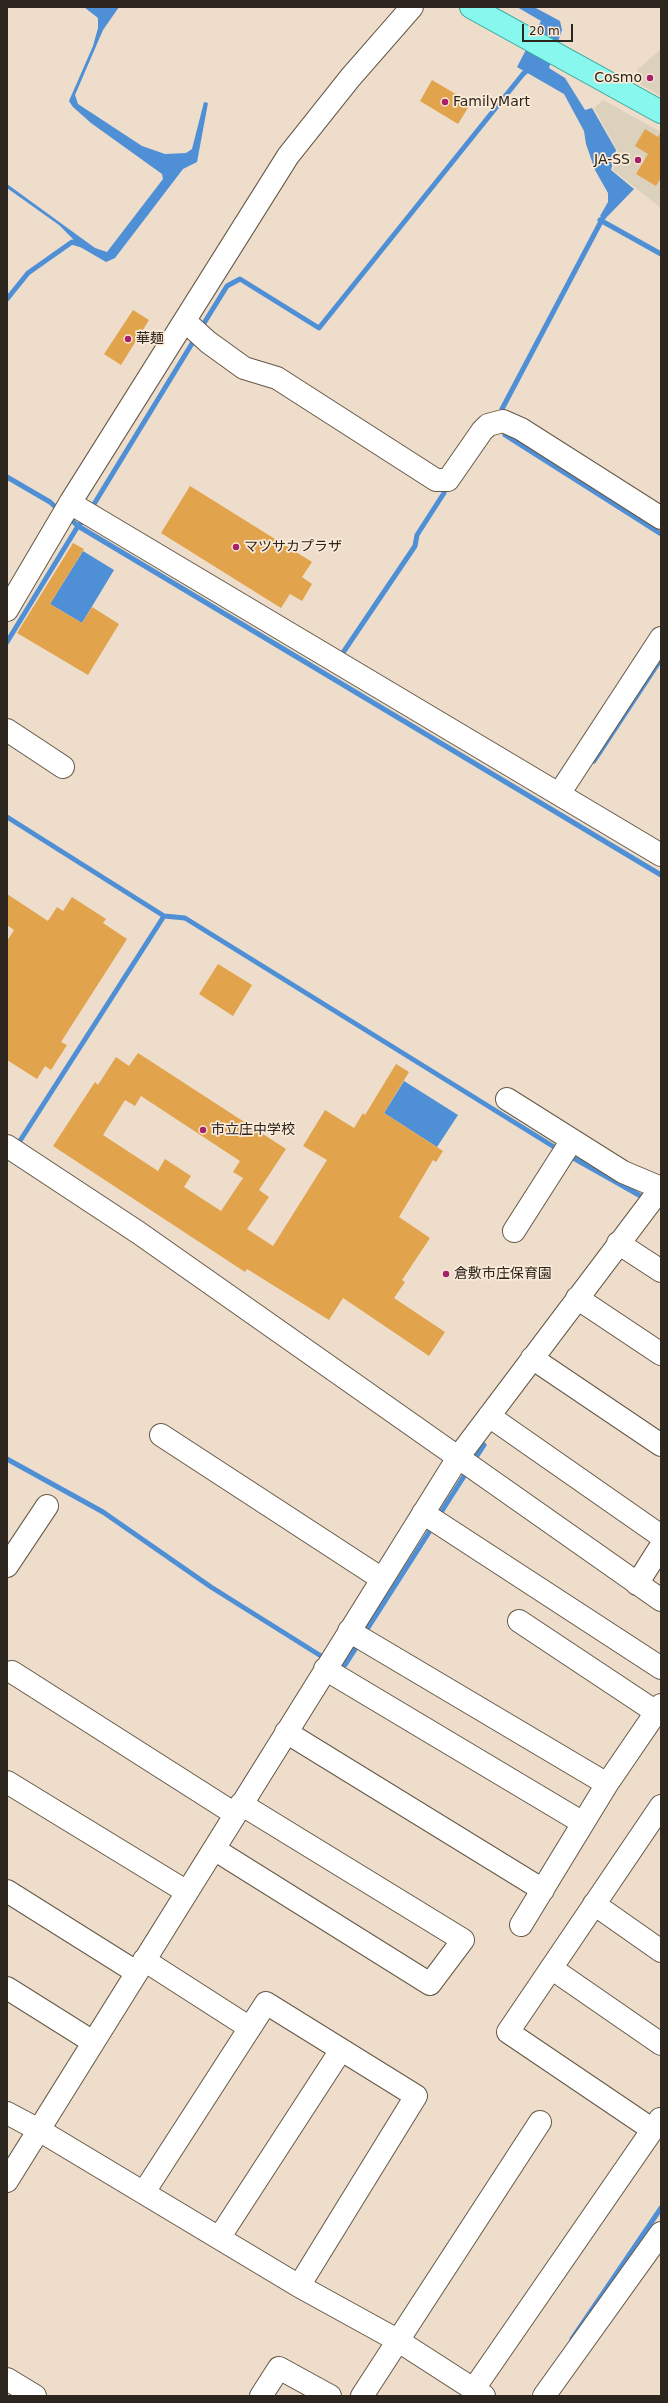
<!DOCTYPE html>
<html>
<head>
<meta charset="utf-8">
<style>
  body { margin:0 }
  #map { position:relative; width:668px; height:2403px; overflow:hidden; background:#edddca; font-family:"DejaVu Sans",sans-serif }
  canvas { display:block }
  .frame { position:absolute; inset:0; border:8px solid #2b251e; pointer-events:none }
  .scale { position:absolute; left:522px; top:24px; width:51px; height:18px; box-sizing:border-box; border:2px solid #2b251e; border-top:0; padding-left:5px; font-size:12px; line-height:14px; white-space:nowrap; color:#2b251e; -webkit-text-stroke:3px #faead7; paint-order:stroke }
</style>
</head>
<body>
<div id="map">
<canvas width="668" height="2403"></canvas>
<div class="frame"></div>
<div class="scale">20 m</div>
</div>
<script>
const c = document.querySelector('canvas').getContext('2d');
c.lineJoin = 'round';
function fill(path, color) {
  c.fillStyle = color;
  c.fill(path, 'evenodd');
}
function poly(rows) {
  const path = new Path2D();
  for (const r of rows) {
    path.moveTo(r[0], r[1]);
    for (let i = 2; i < r.length; i += 2) path.lineTo(r[i], r[i + 1]);
  }
  return path;
}
function trace(path, color, width, dash) {
  c.strokeStyle = color;
  c.lineWidth = width;
  c.lineCap = dash ? 'butt' : 'round';
  c.setLineDash(dash || []);
  c.stroke(path);
}
function drawText(font, color, halo, rows, align = 'center') {
  c.font = font + ' "DejaVu Sans","Noto Sans JP",sans-serif';
  c.lineWidth = 3.5;
  c.setLineDash([]);
  c.textBaseline = 'middle';
  c.strokeStyle = halo;
  c.fillStyle = color;
  for (const [text, x, y, turn = 0] of rows) {
    c.save();
    c.translate(x, y);
    c.rotate((+turn || 0) * Math.PI / 180);
    c.textAlign = isNaN(turn) ? turn : align;
    if (halo) c.strokeText(text, 0, 0);
    c.fillText(text, 0, 0);
    c.restore();
  }
}
fill(poly([
  [661,49,661,96,641,85,637,70],
  [603,100,661,132,661,208,613,170,617,150,594,108]
]), '#dcd1bd');
fill(poly([
  [84,7,119,7,103,30,75,95,78,104,142,146,165,154,186,153,192,149,204,102,208,103,197,162,183,169,115,258,106,262,82,248,59,225,7,188,7,184,95,248,107,252,163,179,162,174,91,123,73,107,69,101,93,46,98,28,98,18],
  [517,7,534,7,560,21,562,30,549,68,565,78,585,110,592,108,616,150,611,170,634,189,605,219,600,216,608,202,608,193,595,170,586,144,584,131,564,94,517,67,541,21],
  [83,551,114,570,82,623,50,604],
  [404,1081,458,1115,437,1147,384,1113]
]), '#4f8fd6');
trace(poly([
  [600,220,661,254],
  [7,299,28,273,72,242,82,245],
  [201,328,227,286,240,279,319,328,523,74,529,69],
  [502,409,606,212],
  [505,435,661,534],
  [7,477,50,502,60,511],
  [91,509,196,337],
  [68,517,78,526,661,875],
  [7,642,78,526,86,518],
  [340,657,415,546,417,535,444,493],
  [594,761,661,659],
  [7,817,164,916,185,918,559,1150],
  [16,1147,164,916],
  [568,1155,646,1199],
  [7,1459,103,1512,211,1587,321,1656],
  [473,1462,484,1445],
  [438,1517,468,1470],
  [364,1634,433,1526],
  [341,1664,345,1665,359,1643],
  [572,2339,661,2208]
]), '#4f8fd6', 5);
fill(poly([
  [432,80,471,103,458,124,420,101],
  [645,129,658,137,661,132,661,178,656,186,636,174,648,154,635,146],
  [133,310,149,320,121,365,104,354],
  [190,486,312,562,302,577,312,584,302,601,290,594,281,608,161,533],
  [73,543,84,549,50,604,82,623,92,607,119,624,88,675,17,633],
  [7,894,48,921,57,907,63,911,72,897,106,919,103,923,127,939,61,1042,67,1045,51,1070,45,1066,37,1079,7,1060,7,941,14,930,7,925],
  [218,964,252,985,233,1016,199,994],
  [138,1053,286,1149,259,1190,269,1197,247,1229,273,1246,327,1160,303,1146,325,1110,354,1128,363,1113,365,1115,396,1064,409,1072,384,1113,443,1151,436,1162,433,1160,399,1217,430,1238,402,1280,405,1282,394,1298,445,1332,429,1356,343,1298,329,1320,247,1269,245,1272,53,1146,95,1082,98,1085,116,1057,129,1066],
  [141,1096,240,1161,233,1172,243,1178,221,1211,184,1187,191,1176,165,1159,158,1171,103,1135,125,1100,135,1106]
]), '#e1a44d');
const minor = poly([
  [185,321,208,342,244,368,277,378,436,480,448,480,482,431,488,425,503,421,521,429,661,518],
  [70,503,661,855],
  [7,610,70,503,288,156,350,78,412,7],
  [7,730,63,767],
  [559,794,661,638],
  [507,1099,623,1172,661,1188],
  [7,1146,139,1233,661,1600],
  [514,1231,572,1140],
  [618,1243,661,1271],
  [577,1298,661,1354],
  [532,1358,661,1445],
  [489,1416,661,1536],
  [161,1435,382,1579],
  [423,1513,661,1668],
  [7,1566,47,1506],
  [637,1584,661,1546],
  [519,1621,656,1712],
  [349,1631,607,1784],
  [325,1669,583,1823],
  [12,1672,235,1814],
  [286,1732,543,1890],
  [7,1782,187,1892],
  [214,1849,430,1984,463,1940,241,1804],
  [7,1891,136,1972],
  [594,1904,661,1951],
  [521,1925,607,1784,661,1705],
  [144,1960,250,2028],
  [551,1968,661,2044],
  [7,1988,93,2042],
  [7,2113,39,2130,299,2286,397,2340,484,2396],
  [653,2130,508,2032,661,1806],
  [7,2181,459,1456,661,1188],
  [144,2192,266,2003,416,2096,299,2286],
  [219,2238,341,2050],
  [7,2379,35,2396],
  [473,2390,660,2119],
  [261,2396,279,2368,330,2396],
  [362,2396,540,2122],
  [544,2396,661,2233]
]);
const major = poly([
  [471,7,661,112]
]);
trace(minor, '#655847', 24);
trace(major, '#34aa9d', 24);
trace(minor, '#fff', 22);
trace(major, '#88f7ed', 22);
for (const [x, y, r, color] of [
  [650,78,4,"#a72069"],
  [445,102,4,"#a72069"],
  [638,160,4,"#a72069"],
  [128,339,4,"#a72069"],
  [236,547,4,"#a72069"],
  [203,1130,4,"#a72069"],
  [446,1274,4,"#a72069"]
]) {
  const dot = new Path2D();
  dot.arc(x, y, r, 0, 2 * Math.PI);
  c.fillStyle = color;
  c.fill(dot);
  trace(dot, '#faead7', 1.5);
}
drawText('14px', '#2b251e', '#faead7', [
  ["Cosmo",642,78,"right"],
  ["FamilyMart",453,102],
  ["JA-SS",630,160,"right"],
  ["華麺",136,339],
  ["マツサカプラザ",244,547],
  ["市立庄中学校",211,1130],
  ["倉敷市庄保育園",454,1274]
], 'left');
</script>
</body>
</html>
